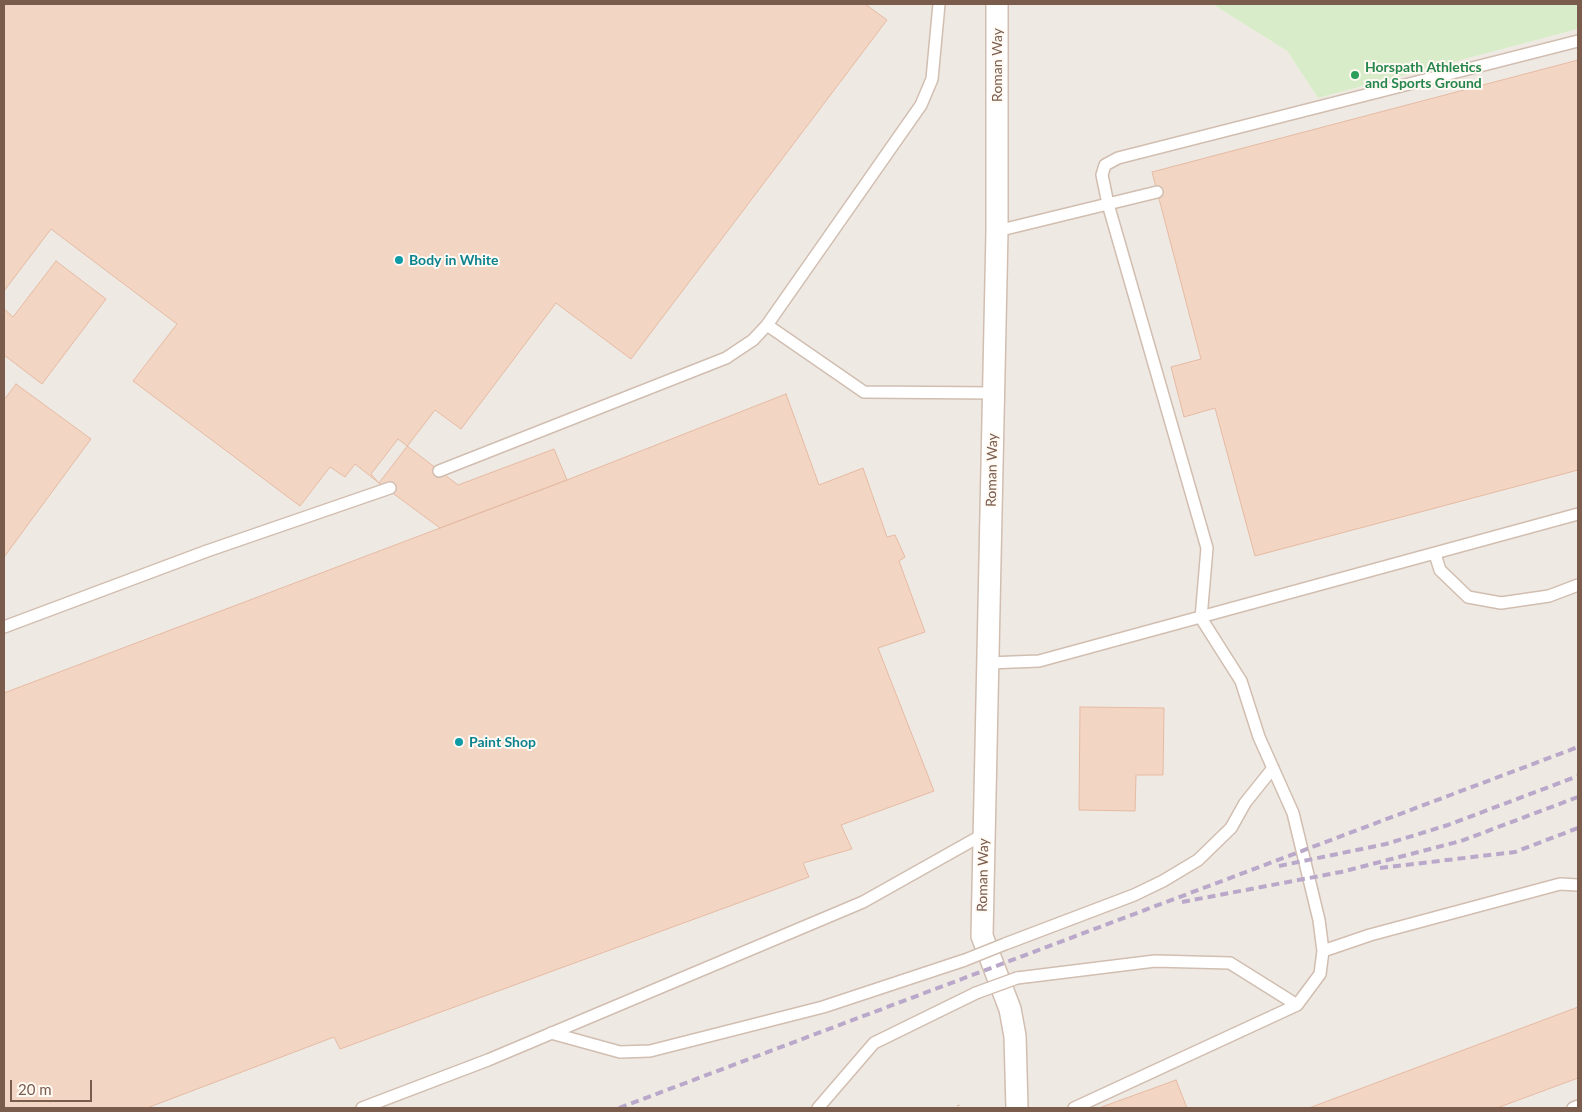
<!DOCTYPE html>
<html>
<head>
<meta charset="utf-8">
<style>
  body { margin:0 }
  #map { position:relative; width:1582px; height:1112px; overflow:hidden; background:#fdf6ec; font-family:Lato,sans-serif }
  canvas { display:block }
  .frame { position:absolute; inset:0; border:5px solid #7a5c4d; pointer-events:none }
  .scale { position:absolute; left:10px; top:1080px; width:82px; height:22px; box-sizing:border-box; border:2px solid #7a5c4d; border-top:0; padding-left:6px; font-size:15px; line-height:18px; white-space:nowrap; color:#7a5c4d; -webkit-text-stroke:4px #fffaf3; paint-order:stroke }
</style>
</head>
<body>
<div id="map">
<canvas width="1582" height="1112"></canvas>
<div class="frame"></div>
<div class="scale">20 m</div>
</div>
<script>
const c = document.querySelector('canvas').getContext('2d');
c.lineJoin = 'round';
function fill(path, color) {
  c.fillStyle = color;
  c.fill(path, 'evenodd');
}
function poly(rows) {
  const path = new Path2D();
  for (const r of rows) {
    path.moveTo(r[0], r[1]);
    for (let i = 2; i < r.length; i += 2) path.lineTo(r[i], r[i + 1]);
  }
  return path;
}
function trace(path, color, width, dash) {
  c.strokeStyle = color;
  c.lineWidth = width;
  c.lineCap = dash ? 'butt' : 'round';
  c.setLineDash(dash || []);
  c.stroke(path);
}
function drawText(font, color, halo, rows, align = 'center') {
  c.font = font + ' Lato,sans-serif';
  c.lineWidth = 4;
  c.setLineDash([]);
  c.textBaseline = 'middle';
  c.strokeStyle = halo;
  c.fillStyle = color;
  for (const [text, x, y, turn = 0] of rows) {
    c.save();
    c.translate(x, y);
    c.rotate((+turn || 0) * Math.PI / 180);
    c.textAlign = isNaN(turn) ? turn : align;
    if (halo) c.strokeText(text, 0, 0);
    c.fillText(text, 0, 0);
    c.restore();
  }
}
fill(poly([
  [4,4,1212,4,1287,51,1318,98,1578,29,1578,1108,4,1108]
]), '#efe9e4');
fill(poly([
  [1212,4,1578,4,1578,29,1318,98,1287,51]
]), '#d8ecc9');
const building = poly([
  [4,4,865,4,887,20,631,359,556,303,461,429,435,410,379,483,355,464,345,477,330,467,300,506,133,381,177,324,51,229,4,291,4,4],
  [1578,60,1578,470,1255,556,1215,408,1184,417,1171,367,1201,359,1152,172,1578,60],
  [56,261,106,299,42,384,4,355,4,309,13,317,56,261],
  [16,384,91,439,4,557,4,400,16,384],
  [786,394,819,485,863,468,887,537,895,535,905,557,899,561,925,632,878,648,934,791,841,825,852,849,803,863,809,877,340,1049,334,1037,147,1108,4,1108,4,693,567,480,786,394],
  [398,439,458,485,554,449,567,480,440,528,379,483,371,474,398,439],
  [1080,707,1164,708,1163,775,1136,775,1135,811,1079,810,1080,707],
  [1578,1007,1578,1078,1497,1108,1309,1108,1578,1007],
  [1176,1080,1187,1108,1099,1108,1176,1080]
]);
fill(building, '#f3d5c3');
trace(building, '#e6bba3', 1);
const service = poly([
  [997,231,1157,192],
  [767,325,864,392,994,393],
  [439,471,726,358,753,340,767,325,921,105,932,79,939,4],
  [1435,554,1440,570,1468,597,1501,603,1549,596,1578,585],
  [4,627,207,551,390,488],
  [988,663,1039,661,1578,514],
  [1005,944,1134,895,1163,881,1198,860,1231,828,1245,803,1273,768],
  [1323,951,1370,935,1560,884,1578,885],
  [1017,978,1155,961,1230,963,1297,1005],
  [551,1033,620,1052,650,1051,823,1007,965,960],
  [362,1108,488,1060,863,902,984,834],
  [818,1108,874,1043,976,993],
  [1074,1108,1297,1005,1320,974,1323,951,1319,920,1293,813,1259,737,1241,681,1201,618,1207,548,1108,204,1102,175,1105,165,1118,158,1578,41],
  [1573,1108,1578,1106]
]);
const minor = poly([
  [997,4,997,231,982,936,1010,1009,1015,1036,1017,1108]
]);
trace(service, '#d1beb0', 14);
trace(minor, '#d1beb0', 24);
trace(poly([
  [958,1105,959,1108]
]), '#d9b8a5', 3, [1, 4]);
trace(service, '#fff', 11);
trace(minor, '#fff', 21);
trace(poly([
  [1279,866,1386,844,1448,825,1578,776],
  [1380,868,1515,852,1578,828],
  [1182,902,1341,872,1461,841,1578,797],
  [619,1108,1578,747]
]), '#b9a8c9', 4, [8, 5]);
const serviceBridge = poly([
  [965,960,1005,944],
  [976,993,1017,978]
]);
trace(serviceBridge, '#d1beb0', 14, []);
trace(serviceBridge, '#fff', 11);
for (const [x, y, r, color] of [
  [1355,75,5,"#2e9e5b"],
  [399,260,5,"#0f9aa8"],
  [459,742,5,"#0f9aa8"]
]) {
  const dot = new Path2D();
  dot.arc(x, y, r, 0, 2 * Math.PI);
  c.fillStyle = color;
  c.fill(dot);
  trace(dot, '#fffaf3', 2);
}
drawText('14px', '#7a5c4d', '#fffaf3', [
  ["Roman Way",997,65,-90],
  ["Roman Way",992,470,-89],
  ["Roman Way",983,875,-89]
]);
drawText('bold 14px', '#27864d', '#fffaf3', [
  ["Horspath Athletics",1365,67],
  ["and Sports Ground",1365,83]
], 'left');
drawText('bold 14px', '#0d838f', '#fffaf3', [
  ["Body in White",409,260],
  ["Paint Shop",469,742]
], 'left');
</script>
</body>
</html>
